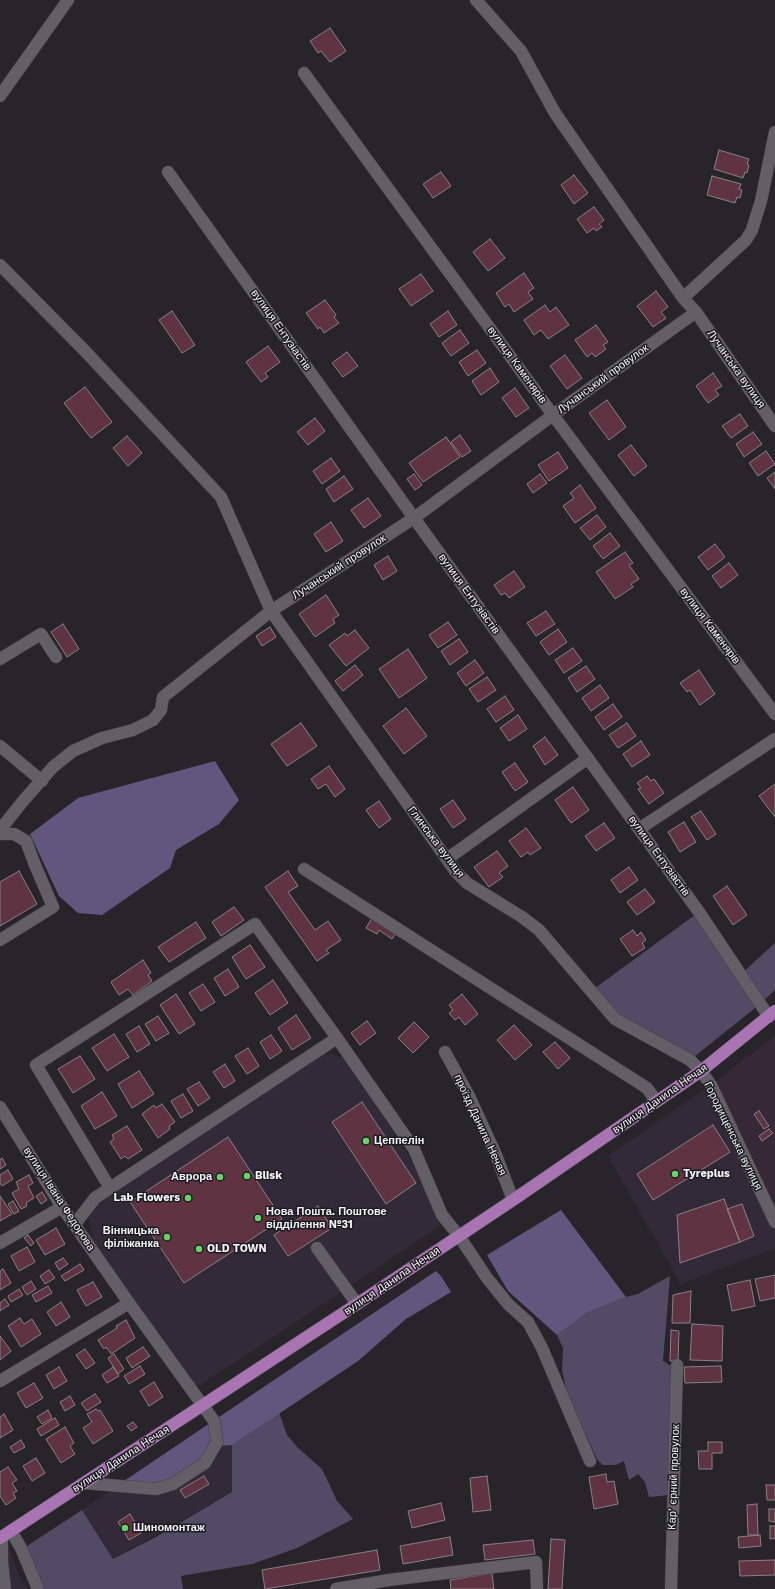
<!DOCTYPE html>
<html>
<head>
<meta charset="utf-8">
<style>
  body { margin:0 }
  canvas { display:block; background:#27252a }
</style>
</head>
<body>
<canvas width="775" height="1589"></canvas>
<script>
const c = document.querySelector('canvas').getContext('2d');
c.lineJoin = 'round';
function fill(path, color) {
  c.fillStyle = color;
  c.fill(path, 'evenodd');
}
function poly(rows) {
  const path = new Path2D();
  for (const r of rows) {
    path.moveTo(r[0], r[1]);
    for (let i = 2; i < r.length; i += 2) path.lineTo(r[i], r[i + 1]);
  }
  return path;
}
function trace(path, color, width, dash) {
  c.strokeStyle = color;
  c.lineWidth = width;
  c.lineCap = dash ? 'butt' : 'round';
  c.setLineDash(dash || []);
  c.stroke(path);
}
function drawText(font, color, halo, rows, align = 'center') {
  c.font = font + ' "Work Sans",sans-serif';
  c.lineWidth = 3;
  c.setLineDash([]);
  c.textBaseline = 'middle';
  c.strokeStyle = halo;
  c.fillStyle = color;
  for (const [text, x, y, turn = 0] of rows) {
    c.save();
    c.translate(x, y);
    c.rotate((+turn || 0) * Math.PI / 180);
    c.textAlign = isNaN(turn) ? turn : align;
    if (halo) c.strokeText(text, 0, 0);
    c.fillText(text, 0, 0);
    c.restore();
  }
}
fill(poly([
  [321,1053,331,1054,342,1057,357,1076,408,1155,429,1196,440,1226,196,1388,94,1246,89,1219,98,1204],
  [711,1085,775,1222,775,1248,681,1284,608,1156],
  [232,1445,232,1492,113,1559,82,1510,124,1481,209,1447],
  [9,1550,19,1576,28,1589,0,1589,0,1556]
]), '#322a39');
fill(poly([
  [775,1036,775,1222,711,1085]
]), '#362836');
fill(poly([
  [699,912,740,975,775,943,775,990,760,1004,690,1060,625,1025,591,991],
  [670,1276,663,1361,671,1366,669,1495,649,1497,645,1482,638,1474,629,1480,624,1461,616,1465,603,1465,597,1459,567,1393,562,1370,563,1348,557,1335,587,1313,626,1297,638,1294],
  [279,1412,287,1435,298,1448,322,1469,337,1501,353,1519,297,1548,252,1564,181,1576,183,1589,44,1589,24,1548,82,1510,113,1559,156,1537,232,1492,232,1445]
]), '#524b66');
fill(poly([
  [215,761,239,800,219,824,176,850,170,868,102,915,78,913,59,896,30,834,78,798],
  [561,1210,626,1297,587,1313,557,1335,508,1291,487,1255],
  [436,1271,441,1276,451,1292,406,1319,358,1361,232,1445,209,1447,200,1460,170,1480,158,1484,124,1481]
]), '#61567e');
const building = poly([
  [330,28,346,51,330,62,321,51,318,53,310,41,330,28],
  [719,150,749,159,747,164,749,165,747,173,745,172,743,178,714,169,719,150],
  [441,172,451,186,433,198,423,184,441,172],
  [574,175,588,193,574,204,561,185,574,175],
  [712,176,741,184,739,189,742,190,740,198,737,197,735,203,707,195,712,176],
  [594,207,604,220,599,224,602,227,596,231,594,228,587,233,577,219,594,207],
  [490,239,505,258,488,271,473,252,490,239],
  [524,273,534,288,528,292,533,299,514,312,509,304,505,307,496,293,524,273],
  [421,274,433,291,411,306,399,289,421,274],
  [656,291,668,307,661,312,666,318,653,327,637,306,656,291],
  [325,300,336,315,334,317,339,323,324,333,320,327,318,329,306,313,325,300],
  [545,305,550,312,556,307,569,325,548,339,541,330,534,335,524,320,545,305],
  [172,311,195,345,182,353,159,320,172,311],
  [448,311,457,325,439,337,430,324,448,311],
  [596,325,608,342,603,345,606,349,595,357,592,353,587,357,575,340,596,325],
  [460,330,469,343,451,356,442,343,460,330],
  [268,346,280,362,265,373,268,377,261,382,246,362,268,346],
  [477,350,486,363,468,376,459,362,477,350],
  [347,352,358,366,343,377,332,363,347,352],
  [565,355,582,378,567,389,550,366,565,355],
  [490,368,499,382,481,395,472,381,490,368],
  [713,373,722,386,715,390,719,395,708,403,696,386,713,373],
  [85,387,112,422,91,438,64,403,85,387],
  [515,388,529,408,516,417,502,398,515,388],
  [607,400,626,427,609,440,589,413,607,400],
  [740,414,748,426,731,438,722,426,740,414],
  [315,418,325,431,308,445,297,432,315,418],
  [753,432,762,444,744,457,736,444,753,432],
  [460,435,471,451,462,457,451,442,460,435],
  [127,436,142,453,128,466,113,448,127,436],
  [446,437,460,457,423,482,409,463,446,437],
  [631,445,647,466,634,476,618,455,631,445],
  [766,451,775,464,758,476,749,463,766,451],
  [558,452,568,468,549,481,538,465,558,452],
  [331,458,340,471,322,484,313,471,331,458],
  [775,472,775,489,767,478,775,472],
  [414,474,422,485,415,490,407,479,414,474],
  [540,474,547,483,533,493,527,484,540,474],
  [344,476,353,489,334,502,326,489,344,476],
  [580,485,596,508,575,523,563,506,574,498,570,493,580,485],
  [368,498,381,516,364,528,351,510,368,498],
  [597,515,606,527,590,540,580,528,597,515],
  [331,522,343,541,326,552,314,534,331,522],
  [610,533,620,546,603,559,593,546,610,533],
  [715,544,725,557,708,570,698,557,715,544],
  [625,552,633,563,629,565,639,579,631,584,633,587,615,599,596,572,625,552],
  [388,556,397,571,383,580,374,565,388,556],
  [729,563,738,575,721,588,712,576,729,563],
  [514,571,525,587,509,598,505,593,501,595,494,585,514,571],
  [326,595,339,615,333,619,335,623,315,637,299,614,326,595],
  [546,611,555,624,536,636,527,623,546,611],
  [448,622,457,635,438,648,429,635,448,622],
  [63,624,79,649,67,657,51,632,63,624],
  [270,627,276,637,262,646,256,636,270,627],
  [558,629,567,642,549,655,540,642,558,629],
  [355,630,369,648,346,666,329,645,345,633,347,636,355,630],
  [459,639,468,652,450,665,441,651,459,639],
  [573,648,582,661,564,673,555,660,573,648],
  [408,649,427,678,399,698,379,669,408,649],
  [475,660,484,673,466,686,457,673,475,660],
  [355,665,363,675,343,691,335,681,355,665],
  [586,666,595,679,577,692,568,678,586,666],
  [699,670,715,694,700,705,690,690,687,692,680,683,699,670],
  [487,677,496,690,478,702,469,689,487,677],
  [600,685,609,698,591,711,582,698,600,685],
  [505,696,514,710,496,722,487,709,505,696],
  [613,704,622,717,604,730,595,717,613,704],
  [406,708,427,736,404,754,383,726,406,708],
  [518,715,527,729,509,741,500,728,518,715],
  [301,723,317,746,287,766,271,744,301,723],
  [627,723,636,736,618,748,609,735,627,723],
  [545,737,558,755,545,765,533,746,545,737],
  [641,741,650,755,632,767,623,754,641,741],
  [515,763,528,782,515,791,502,772,515,763],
  [329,766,345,789,335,797,326,784,318,789,311,779,329,766],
  [647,776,651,781,654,779,664,793,649,804,638,789,641,788,637,783,647,776],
  [775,784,775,817,759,796,775,784],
  [573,787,589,810,571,823,555,800,573,787],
  [453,800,466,819,453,828,440,809,453,800],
  [379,801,391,819,379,828,366,810,379,801],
  [701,811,716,834,707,840,691,817,701,811],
  [684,822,696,842,680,852,668,832,684,822],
  [604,823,615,838,596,851,585,836,604,823],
  [526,828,541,848,530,855,528,852,521,857,509,841,526,828],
  [497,851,508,866,499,873,503,877,489,887,474,867,497,851],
  [629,867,638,880,620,893,611,880,629,867],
  [19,871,37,904,0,926,0,882,19,871],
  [288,871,298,886,288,892,315,930,328,921,341,940,326,950,329,953,317,961,265,887,288,871],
  [727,886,747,915,733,925,713,896,727,886],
  [645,889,655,902,637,915,627,902,645,889],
  [234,907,244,920,221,936,212,922,234,907],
  [372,918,396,933,392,939,379,930,377,934,366,928,372,918],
  [196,922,206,938,169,962,158,947,196,922],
  [633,930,637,936,641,932,646,940,642,943,645,948,632,956,620,939,633,930],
  [250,945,265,967,246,979,232,957,250,945],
  [143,960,151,973,148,975,152,981,133,995,128,989,119,995,111,982,143,960],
  [228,969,239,987,225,996,214,978,228,969],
  [273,980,288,1003,270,1015,255,993,273,980],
  [203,984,215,1002,201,1011,189,993,203,984],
  [176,994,195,1024,179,1034,160,1005,176,994],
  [462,994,478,1014,465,1025,459,1017,455,1020,449,1013,453,1010,449,1005,462,994],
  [296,1015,311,1038,292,1050,278,1028,296,1015],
  [158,1016,169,1033,156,1041,145,1024,158,1016],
  [367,1021,376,1033,360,1045,351,1033,367,1021],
  [414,1022,429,1037,413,1053,398,1038,414,1022],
  [514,1025,532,1045,515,1060,497,1040,514,1025],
  [139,1026,150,1044,137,1052,126,1034,139,1026],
  [114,1034,129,1057,107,1071,92,1048,114,1034],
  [271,1035,282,1051,270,1059,260,1042,271,1035],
  [555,1042,570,1058,558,1069,543,1052,555,1042],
  [248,1048,259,1066,247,1074,235,1056,248,1048],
  [80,1056,95,1079,73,1093,58,1069,80,1056],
  [225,1064,235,1081,224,1088,213,1072,225,1064],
  [139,1071,154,1094,132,1108,118,1084,139,1071],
  [199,1082,210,1098,198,1106,187,1089,199,1082],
  [102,1092,117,1116,95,1129,81,1106,102,1092],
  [183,1094,193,1111,181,1118,171,1101,183,1094],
  [362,1102,416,1183,386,1204,332,1122,362,1102],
  [162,1104,175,1122,169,1126,170,1129,158,1138,142,1114,154,1105,156,1108,162,1104],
  [759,1111,769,1126,764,1129,754,1114,759,1111],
  [713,1125,730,1152,653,1200,637,1174,713,1125],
  [127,1126,142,1150,128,1159,125,1156,121,1159,110,1142,114,1139,112,1135,127,1126],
  [769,1129,773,1133,762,1141,759,1136,769,1129],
  [228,1137,282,1219,184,1283,130,1202,228,1137],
  [2,1158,6,1165,0,1169,0,1160,2,1158],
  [8,1170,13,1179,2,1186,0,1183,0,1175,8,1170],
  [29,1175,33,1183,28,1186,34,1198,26,1203,27,1206,21,1209,12,1193,19,1189,16,1182,29,1175],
  [42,1192,47,1200,41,1204,36,1196,42,1192],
  [0,1196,12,1214,0,1221,0,1196],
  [724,1199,740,1242,680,1263,677,1215,724,1199],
  [13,1201,19,1211,14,1214,8,1204,13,1201],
  [742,1204,754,1236,740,1242,727,1209,742,1204],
  [318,1206,332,1228,288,1256,274,1235,318,1206],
  [56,1228,65,1244,45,1255,36,1240,56,1228],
  [28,1235,34,1243,31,1246,24,1238,28,1235],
  [27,1247,35,1262,19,1271,11,1256,27,1247],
  [63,1258,68,1264,59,1270,55,1263,63,1258],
  [80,1264,84,1270,65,1281,61,1276,80,1264],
  [3,1269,11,1283,0,1290,0,1271,3,1269],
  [49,1270,55,1278,45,1284,40,1276,49,1270],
  [775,1275,775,1298,760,1301,755,1279,775,1275],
  [750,1280,755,1306,732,1311,727,1285,750,1280],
  [31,1281,36,1289,27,1295,22,1287,31,1281],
  [93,1282,102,1297,86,1306,77,1290,93,1282],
  [48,1286,52,1293,36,1302,32,1295,48,1286],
  [19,1289,23,1295,11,1302,8,1296,19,1289],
  [691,1291,690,1323,672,1323,673,1295,691,1291],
  [5,1299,9,1305,0,1311,0,1303,5,1299],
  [61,1302,70,1317,56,1326,47,1312,61,1302],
  [20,1318,24,1324,32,1319,41,1334,21,1347,8,1326,20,1318],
  [126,1320,135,1338,111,1354,107,1348,103,1348,98,1340,117,1328,116,1326,126,1320],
  [692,1324,723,1326,722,1361,690,1360,692,1324],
  [671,1330,679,1331,678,1361,670,1361,671,1330],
  [0,1336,11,1351,0,1360,0,1336],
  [143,1347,150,1356,132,1368,126,1358,143,1347],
  [85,1349,95,1363,86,1369,76,1355,85,1349],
  [114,1354,124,1369,118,1374,108,1358,114,1354],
  [140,1366,145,1374,129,1384,124,1376,140,1366],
  [721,1366,722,1382,685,1383,684,1367,721,1366],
  [59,1367,67,1381,54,1389,46,1375,59,1367],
  [113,1367,119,1376,107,1383,102,1375,113,1367],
  [154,1382,163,1397,149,1406,140,1391,154,1382],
  [34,1383,43,1398,26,1408,17,1393,34,1383],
  [95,1394,101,1402,87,1411,81,1403,95,1394],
  [70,1396,75,1405,65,1411,60,1402,70,1396],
  [96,1409,98,1411,100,1410,113,1431,93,1444,83,1428,92,1422,87,1414,96,1409],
  [48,1410,52,1418,42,1424,37,1417,48,1410],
  [4,1414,13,1430,0,1438,0,1417,4,1414],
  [55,1418,59,1425,41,1436,37,1429,55,1418],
  [133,1422,137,1427,131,1431,127,1426,133,1422],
  [65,1427,74,1443,70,1446,75,1454,61,1463,46,1439,65,1427],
  [21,1440,25,1447,14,1453,10,1447,21,1440],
  [708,1442,722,1442,722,1453,712,1453,712,1469,699,1469,698,1451,708,1451,708,1442],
  [36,1458,45,1473,32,1481,23,1466,36,1458],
  [8,1467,17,1480,12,1483,17,1491,13,1493,16,1498,6,1505,0,1496,0,1472,8,1467],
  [606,1474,607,1482,614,1481,618,1504,594,1509,589,1477,606,1474],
  [204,1476,209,1484,185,1498,180,1490,204,1476],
  [487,1476,491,1510,473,1512,470,1478,487,1476],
  [766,1485,775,1485,775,1500,767,1500,766,1485],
  [441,1503,445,1520,412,1528,408,1511,441,1503],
  [757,1504,758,1535,748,1535,747,1505,757,1504],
  [769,1509,775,1509,775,1522,769,1521,769,1509],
  [130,1514,141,1533,129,1540,118,1522,130,1514],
  [770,1526,775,1526,775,1538,770,1539,770,1526],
  [760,1535,761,1546,739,1548,738,1537,760,1535],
  [450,1537,453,1555,403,1564,400,1546,450,1537],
  [551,1539,565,1540,562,1589,548,1589,551,1539],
  [533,1540,535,1554,485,1560,483,1545,533,1540],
  [377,1550,380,1570,265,1589,262,1570,377,1550],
  [775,1560,775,1575,740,1576,739,1561,775,1560],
  [492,1573,494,1589,451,1589,450,1580,492,1573]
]);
fill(building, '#5f3342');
trace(building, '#888182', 1);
const minor = poly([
  [476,0,521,51,555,113,683,298,696,312,775,426],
  [304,73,553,415,775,714],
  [0,96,68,0],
  [168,172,414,518,699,912,769,1017],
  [0,265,86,352,221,497,271,611,456,872,467,883,522,917,539,930,615,1019,690,1060,701,1071,711,1085,775,1222],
  [683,298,746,240,752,230,761,201,775,132],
  [0,659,41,634,56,657],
  [0,746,42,781],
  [639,829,775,739],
  [0,830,23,801,53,767,73,751,102,738,133,730,153,720,161,710,163,697,271,611,414,518,553,415,696,312],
  [0,834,14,834,26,841,35,865,53,907,0,940],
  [447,859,588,758],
  [304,869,647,1088,656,1101],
  [445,1052,469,1096,496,1155,513,1200],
  [0,1107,62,1207,129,1303,214,1421,217,1442,205,1463,173,1484,156,1489,84,1483],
  [110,1188,36,1065,255,924,337,1038,414,1149,442,1215,459,1236,487,1278,508,1304,528,1322,542,1348,590,1461],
  [75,1224,95,1198,337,1038],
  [0,1243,62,1207],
  [317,1248,357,1304],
  [0,1381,129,1303],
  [11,1531,21,1548,38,1589],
  [2,1537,2,1562,5,1589],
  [336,1589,389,1580,536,1562,537,1589],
  [671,1589,677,1365]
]);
const major = poly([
  [0,1538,357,1304,513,1200,701,1071,775,1011]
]);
trace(minor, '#424145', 13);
trace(major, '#424145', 13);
trace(minor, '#626066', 12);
trace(major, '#a974b2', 12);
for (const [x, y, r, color] of [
  [366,1141,4,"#65d467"],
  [675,1174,4,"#65d467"],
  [247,1176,4,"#65d467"],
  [220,1177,4,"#65d467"],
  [188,1198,4,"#65d467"],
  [258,1218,4,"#65d467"],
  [167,1237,4,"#65d467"],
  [199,1249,4,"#65d467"],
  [125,1528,4,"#65d467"]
]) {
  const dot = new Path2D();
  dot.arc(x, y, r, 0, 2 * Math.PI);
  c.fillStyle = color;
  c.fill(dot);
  trace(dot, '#1d1c21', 1.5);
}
drawText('11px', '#f3f3f6', '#1d1c21', [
  ["вулиця Ентузіастів",281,330,55],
  ["вулиця Каменярів",517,365,54],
  ["Лучанська вулиця",736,369,55],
  ["Лучанський провулок",603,379,-36],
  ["Лучанський провулок",339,567,-33],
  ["вулиця Ентузіастів",469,594,54],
  ["вулиця Каменярів",710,626,53],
  ["Глинська вулиця",436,842,53],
  ["вулиця Ентузіастів",659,856,54],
  ["вулиця Данила Нечая",660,1099,-35],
  ["проїзд Данила Нечая",480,1125,65],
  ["Городищенська вулиця",733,1136,64],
  ["вулиця Івана Федорова",59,1199,57],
  ["вулиця Данила Нечая",392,1281,-34],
  ["вулиця Данила Нечая",121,1459,-33],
  ["Карʼєрний провулок",674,1477,-88]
]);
drawText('bold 11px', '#f3f3f6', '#1d1c21', [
  ["Цеппелін",374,1141],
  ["Tyreplus",683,1174],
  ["Blisk",255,1176],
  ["Аврора",212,1177,"right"],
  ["Lab Flowers",180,1198,"right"],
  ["Нова Пошта. Поштове",266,1212],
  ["відділення №31",266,1225],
  ["Вінницька",159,1231,"right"],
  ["філіжанка",159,1244,"right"],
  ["OLD TOWN",207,1249],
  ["Шиномонтаж",133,1528]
], 'left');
</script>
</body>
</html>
